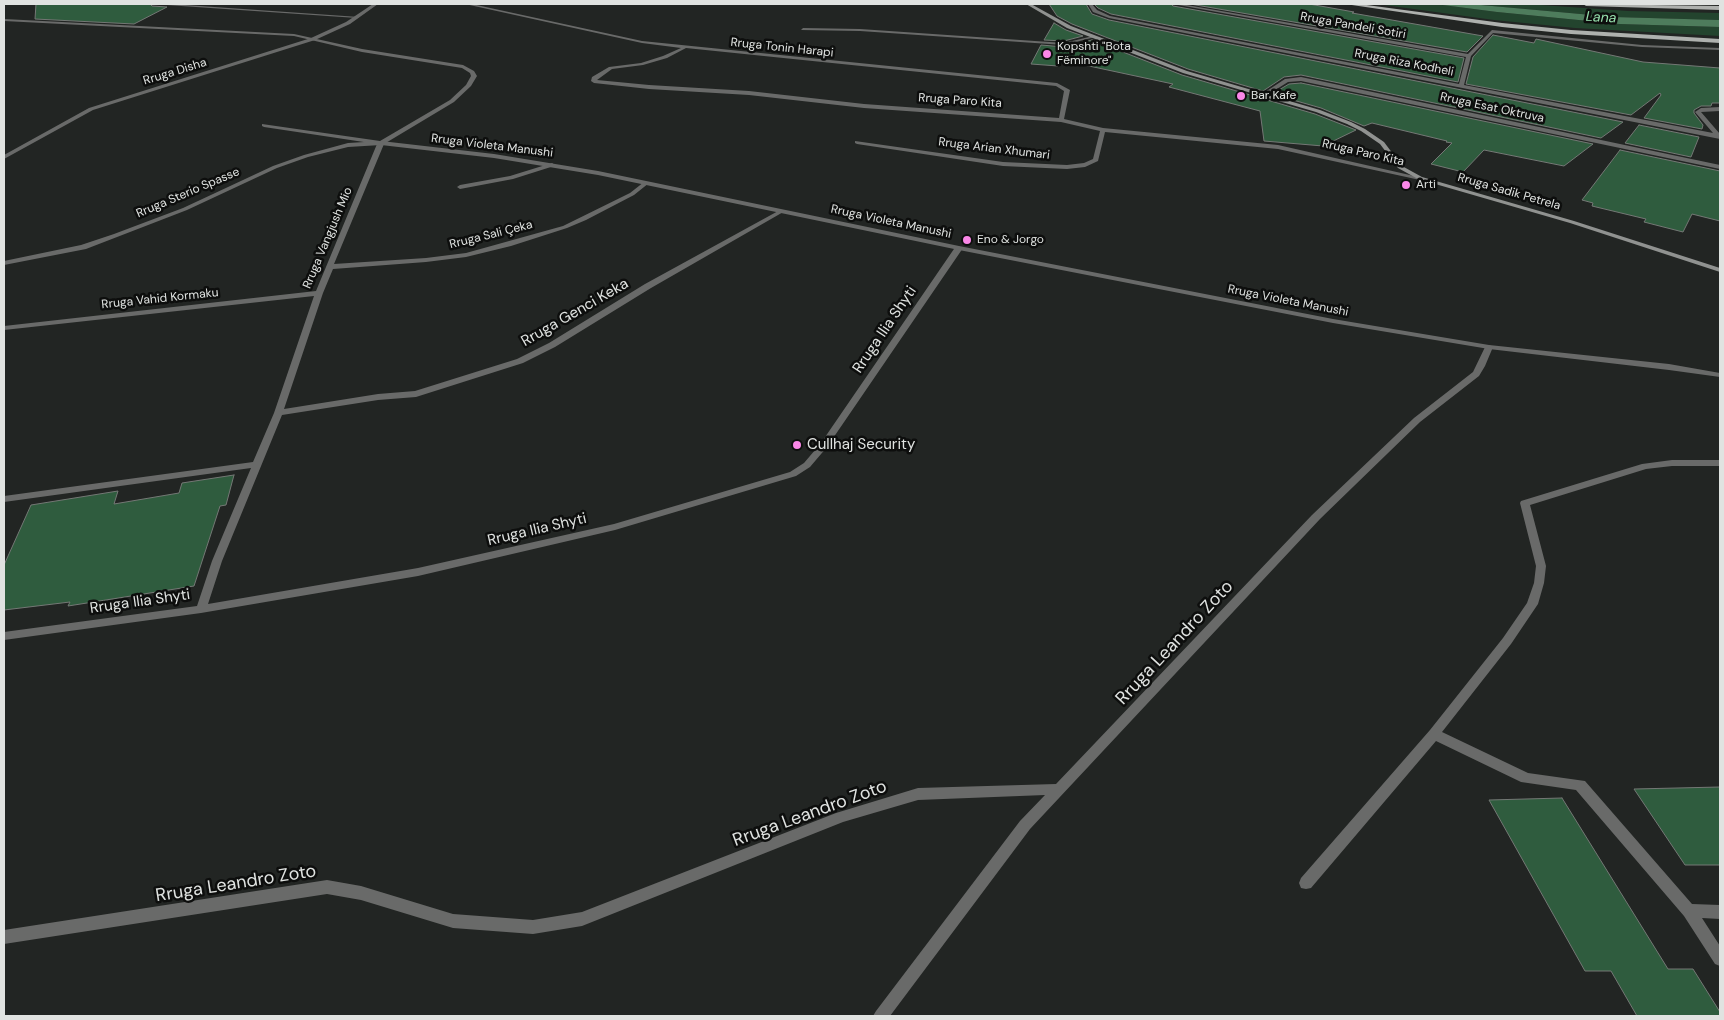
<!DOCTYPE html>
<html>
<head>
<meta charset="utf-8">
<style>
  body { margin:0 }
  #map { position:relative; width:1724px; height:1020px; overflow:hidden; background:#222523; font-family:"DM Sans",sans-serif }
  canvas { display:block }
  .frame { position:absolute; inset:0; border:5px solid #e0e3e1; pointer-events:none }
</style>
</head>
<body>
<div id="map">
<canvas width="1724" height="1020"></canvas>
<div class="frame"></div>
</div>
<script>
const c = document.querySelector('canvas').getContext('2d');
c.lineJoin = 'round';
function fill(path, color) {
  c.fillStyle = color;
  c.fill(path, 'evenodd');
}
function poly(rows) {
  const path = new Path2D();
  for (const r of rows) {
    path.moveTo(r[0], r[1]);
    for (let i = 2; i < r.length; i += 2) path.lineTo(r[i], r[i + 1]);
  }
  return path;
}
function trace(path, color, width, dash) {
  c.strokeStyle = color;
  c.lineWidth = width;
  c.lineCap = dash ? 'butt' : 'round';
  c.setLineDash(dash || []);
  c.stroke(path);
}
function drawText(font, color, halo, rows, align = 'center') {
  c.font = font + ' "DM Sans",sans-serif';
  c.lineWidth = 5;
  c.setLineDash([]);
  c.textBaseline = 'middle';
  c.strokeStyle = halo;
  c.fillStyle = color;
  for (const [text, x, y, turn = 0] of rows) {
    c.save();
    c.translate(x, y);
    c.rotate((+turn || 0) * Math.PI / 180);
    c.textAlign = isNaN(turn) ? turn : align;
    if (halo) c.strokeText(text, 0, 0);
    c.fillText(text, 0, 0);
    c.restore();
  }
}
fill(poly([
  [1377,4,1435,4,1497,12,1619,24,1720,27,1720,36,1575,28,1494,20],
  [1470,4,1526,4,1628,11,1720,13,1720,20,1614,17]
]), '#23442e');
fill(poly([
  [1435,4,1470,4,1614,17,1720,20,1720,27,1619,24,1497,12]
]), '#4e7c5c');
const building = poly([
  [36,4,150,4,152,6,167,7,134,24,35,19,36,4],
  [1049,4,1086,4,1092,14,1109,20,1623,122,1601,138,1301,75,1284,77,1263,91,1188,69,1072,24,1057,16,1049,4],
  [1094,4,1171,4,1173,6,1464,58,1458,82,1111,14,1098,8,1094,4],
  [1190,4,1309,4,1354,12,1352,13,1483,36,1467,52,1190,4],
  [1054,23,1066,30,1083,36,1064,41,1044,40,1054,23],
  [1493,35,1534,43,1536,39,1643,62,1720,68,1720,103,1712,103,1711,106,1701,106,1694,110,1694,113,1703,125,1702,129,1644,118,1661,95,1660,93,1631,115,1466,84,1473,57,1493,35],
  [1092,40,1182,75,1315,114,1356,130,1323,146,1264,141,1260,111,1169,87,1173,84,1061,60,1058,66,1031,64,1041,45,1064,47,1092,40],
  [1301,83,1593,144,1564,166,1484,150,1463,172,1431,164,1452,143,1446,142,1447,141,1372,123,1364,126,1321,108,1272,94,1289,84,1301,83],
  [1639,125,1699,137,1691,157,1625,143,1639,125],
  [1620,150,1720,171,1720,221,1692,214,1683,232,1644,222,1646,219,1592,206,1593,203,1582,200,1620,150],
  [234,475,226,505,220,506,194,586,68,606,70,602,4,610,4,565,31,505,118,491,114,504,179,493,182,483,234,475],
  [1720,787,1720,865,1685,865,1634,789,1720,787],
  [1562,798,1668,969,1693,969,1720,1012,1720,1016,1637,1016,1611,971,1585,971,1489,800,1562,798]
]);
fill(building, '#2f5c3e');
trace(building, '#747875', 1);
fill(poly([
  [152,4,171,4,359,17,357,18,152,4],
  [465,4,472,4,642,41,1057,83,1070,90,1064,119,1103,128,1278,145,1423,178,1420,180,1278,149,1105,132,1098,161,1085,167,1067,169,1003,166,857,144,855,143,855,141,1003,162,1067,165,1084,163,1093,159,1100,131,1061,122,864,108,749,95,649,89,594,83,591,81,592,77,609,67,641,63,663,56,681,48,642,43,465,4],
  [686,48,1056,86,1064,91,1059,118,864,104,749,91,649,85,597,80,612,69,643,65,667,58,686,48],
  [1088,4,1092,4,1097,10,1110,16,1459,84,1466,57,1173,4,1181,4,1468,54,1492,30,1642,45,1720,48,1720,50,1642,47,1493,33,1471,56,1464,85,1713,133,1695,112,1701,108,1720,107,1720,111,1701,112,1720,134,1720,139,1109,18,1093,12,1088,4],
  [4,19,294,34,362,49,463,65,474,71,477,76,471,86,454,102,384,144,334,264,426,258,466,253,563,226,630,193,644,182,649,183,634,195,586,220,567,228,511,246,466,257,426,262,333,269,323,293,284,409,378,394,415,391,517,359,549,343,645,284,780,210,785,211,651,288,555,347,523,363,416,397,378,400,282,415,222,561,208,604,418,568,614,524,790,472,804,463,821,443,956,246,963,248,827,447,810,467,796,476,615,530,418,576,201,613,4,640,4,632,197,606,212,561,251,468,4,502,4,496,253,462,274,413,314,296,4,330,4,326,316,291,377,144,264,127,262,126,262,124,380,141,450,100,466,85,471,76,470,73,462,68,362,52,294,36,4,21,4,19],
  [803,28,860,29,1064,43,1093,36,1095,37,1064,45,860,31,801,30,803,28],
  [1301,77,1720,165,1720,169,1301,81,1288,82,1264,97,1259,96,1285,79,1301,77],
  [552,163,555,165,554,166,513,179,460,189,457,187,460,185,510,176,552,163],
  [1486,345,1489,345,1493,347,1485,366,1479,376,1420,422,1320,519,1030,829,890,1016,873,1016,876,1011,1020,821,1045,795,918,800,843,822,582,926,533,934,453,928,361,900,327,894,4,944,4,930,327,880,361,886,453,914,533,920,582,912,836,813,918,788,1056,784,1312,515,1414,418,1473,372,1486,345],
  [1672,460,1720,460,1720,466,1672,466,1646,469,1530,505,1546,566,1544,583,1538,604,1511,644,1442,732,1528,773,1585,781,1692,904,1720,905,1720,919,1702,918,1720,946,1720,966,1715,964,1684,916,1576,790,1521,782,1436,741,1311,888,1306,889,1301,888,1299,883,1301,878,1430,730,1503,638,1527,603,1534,583,1536,566,1520,503,1521,501,1642,464,1672,460]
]), '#696a69');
fill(poly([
  [373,4,378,4,350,24,315,40,93,110,4,159,4,155,89,108,311,38,346,22,373,4],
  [381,141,494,154,598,171,959,246,1333,319,1489,345,1669,364,1720,373,1720,377,1669,370,1489,349,1333,323,959,250,598,175,494,158,381,145,348,147,308,157,277,168,187,210,86,249,4,265,4,261,81,245,114,234,183,208,273,166,304,155,348,143,381,141]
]), '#696a69');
fill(poly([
  [1026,4,1031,4,1071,26,1187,71,1320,110,1351,122,1365,129,1384,142,1402,166,1422,177,1574,221,1720,268,1720,272,1570,223,1418,179,1398,168,1380,144,1361,131,1347,124,1316,112,1183,73,1067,28,1026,4]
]), '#909290');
fill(poly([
  [1345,4,1359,4,1502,23,1571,30,1720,39,1720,43,1571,34,1502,27,1345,4],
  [1583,4,1720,6,1720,10,1586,6,1583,4]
]), '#aeb1ae');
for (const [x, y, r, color] of [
  [1047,54,5,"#fa87e7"],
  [1241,96,5,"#fa87e7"],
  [1406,185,5,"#fa87e7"],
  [967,240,5,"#fa87e7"],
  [797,445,5,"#fa87e7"]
]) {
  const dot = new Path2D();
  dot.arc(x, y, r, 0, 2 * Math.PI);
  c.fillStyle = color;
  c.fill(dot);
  trace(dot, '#0d0e0d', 2);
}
drawText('12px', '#e0e3e1', '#0d0e0d', [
  ["Rruga Pandeli Sotiri",1353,26,10],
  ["Rruga Tonin Harapi",782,48,6],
  ["Rruga Riza Kodheli",1404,63,11],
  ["Rruga Disha",175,72,-17],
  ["Rruga Paro Kita",960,101,4],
  ["Rruga Esat Oktruva",1492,108,12],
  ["Rruga Violeta Manushi",492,146,7],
  ["Rruga Arian Xhumari",994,149,7],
  ["Rruga Paro Kita",1363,153,13],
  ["Rruga Sadik Petrela",1509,192,16],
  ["Rruga Sterio Spasse",188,193,-23],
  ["Rruga Violeta Manushi",891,222,12],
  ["Rruga Sali Çeka",491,235,-14],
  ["Rruga Vangjush Mio",328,238,-67],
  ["Rruga Vahid Kormaku",160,299,-6],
  ["Rruga Violeta Manushi",1288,301,11]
]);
drawText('12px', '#e0e3e1', '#0d0e0d', [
  ["Kopshti \"Bota",1057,47],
  ["Fëminore\"",1057,61],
  ["Bar Kafe",1251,96],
  ["Arti",1416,185],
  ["Eno & Jorgo",977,240]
], 'left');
drawText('italic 14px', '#97e0ad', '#0d0e0d', [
  ["Lana",1601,18,3]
]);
drawText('15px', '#e0e3e1', '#0d0e0d', [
  ["Rruga Genci Keka",575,313,-30],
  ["Rruga Ilia Shyti",885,330,-56],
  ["Rruga Ilia Shyti",537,530,-13],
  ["Rruga Ilia Shyti",140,602,-8]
]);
drawText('15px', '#e0e3e1', '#0d0e0d', [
  ["Cullhaj Security",807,445]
], 'left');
drawText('18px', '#e0e3e1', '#0d0e0d', [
  ["Rruga Leandro Zoto",1175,643,-47],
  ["Rruga Leandro Zoto",810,814,-20],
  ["Rruga Leandro Zoto",236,884,-9]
]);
</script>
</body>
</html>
